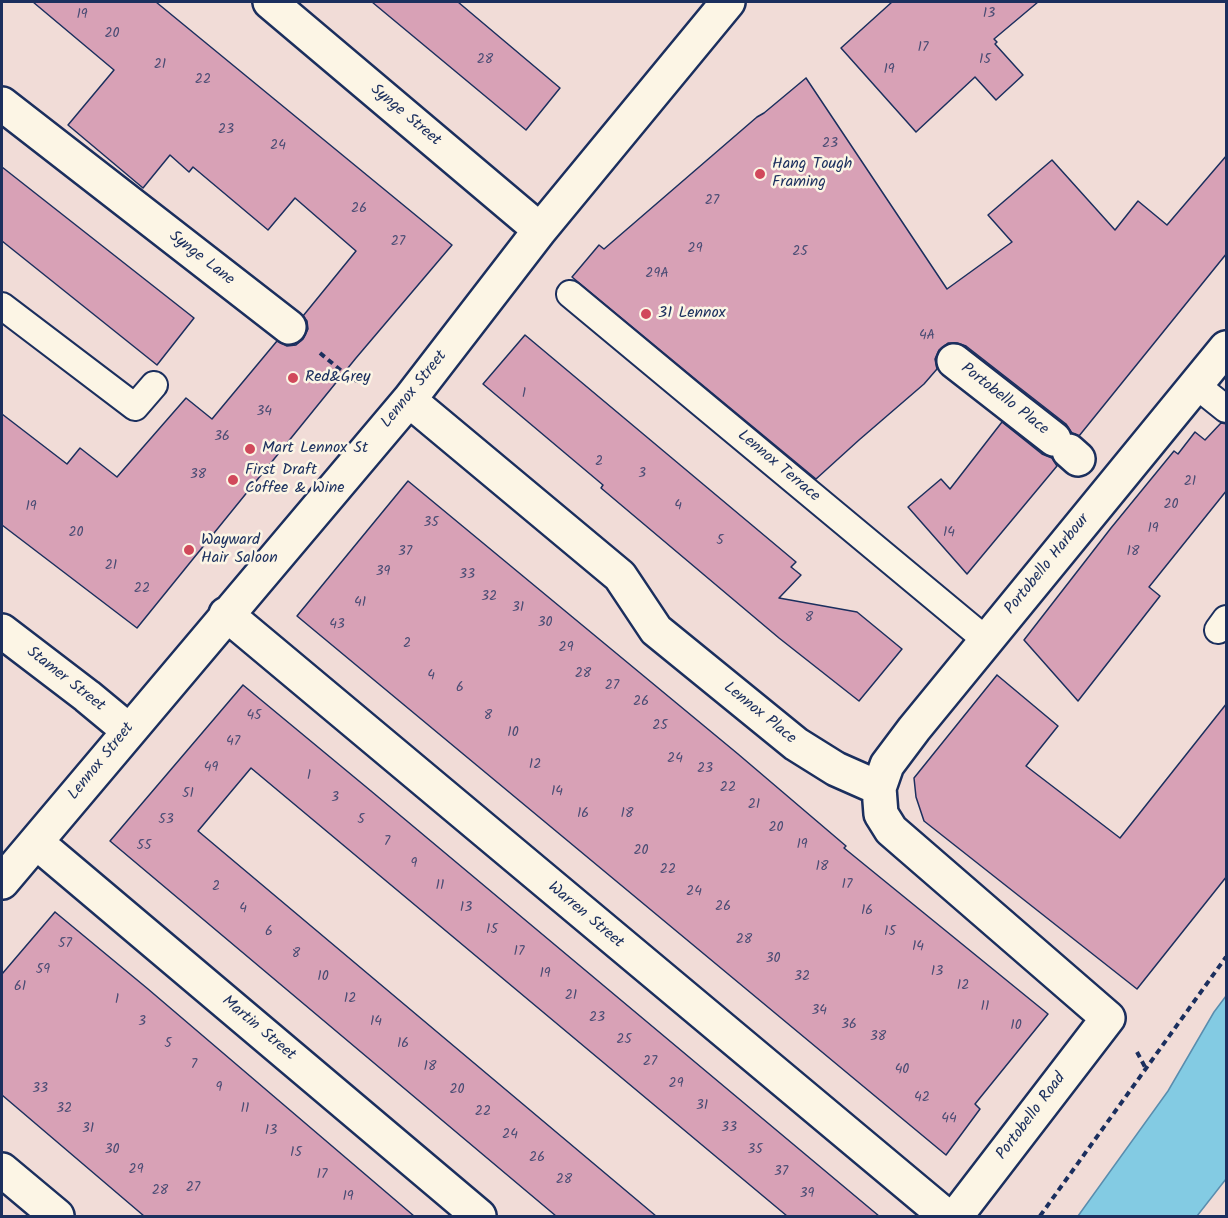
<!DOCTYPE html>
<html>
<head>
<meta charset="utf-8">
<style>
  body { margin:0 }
  #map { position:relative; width:1228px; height:1218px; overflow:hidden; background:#f1dcd7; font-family:Kalam,sans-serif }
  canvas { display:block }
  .frame { position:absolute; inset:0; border:3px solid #1b2f5e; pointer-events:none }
</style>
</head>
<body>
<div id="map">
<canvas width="1228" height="1218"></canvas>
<div class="frame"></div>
</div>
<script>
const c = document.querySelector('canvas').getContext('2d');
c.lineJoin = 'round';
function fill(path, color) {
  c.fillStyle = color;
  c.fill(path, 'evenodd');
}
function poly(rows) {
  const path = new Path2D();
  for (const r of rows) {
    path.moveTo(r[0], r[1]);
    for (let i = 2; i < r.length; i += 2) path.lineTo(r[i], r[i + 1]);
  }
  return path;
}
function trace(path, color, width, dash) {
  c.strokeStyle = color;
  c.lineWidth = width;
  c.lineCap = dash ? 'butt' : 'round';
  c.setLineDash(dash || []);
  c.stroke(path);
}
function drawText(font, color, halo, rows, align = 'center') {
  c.font = font + ' Kalam,sans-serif';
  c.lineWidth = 5;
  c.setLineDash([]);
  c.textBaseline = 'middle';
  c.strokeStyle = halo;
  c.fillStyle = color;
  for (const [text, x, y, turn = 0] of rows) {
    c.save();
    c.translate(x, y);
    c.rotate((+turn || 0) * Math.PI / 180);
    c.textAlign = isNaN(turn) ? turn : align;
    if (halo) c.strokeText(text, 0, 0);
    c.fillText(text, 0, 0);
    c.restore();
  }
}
const water = poly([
  [1226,996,1226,1179,1197,1216,1078,1216,1168,1091,1214,1012,1226,996]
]);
fill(water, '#83cbe3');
trace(water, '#598dae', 1.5);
const building = poly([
  [33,2,156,2,452,245,356,358,137,628,2,525,2,414,67,464,80,448,117,477,186,398,212,419,277,341,287,346,296,345,303,339,308,329,307,321,303,316,356,251,295,198,268,230,193,167,189,172,170,155,143,188,68,125,114,70,33,2],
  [372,2,458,2,560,88,526,130,372,2],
  [892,2,1038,2,994,39,997,42,995,44,1023,75,996,100,975,77,916,132,841,48,892,2],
  [806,78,947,289,1012,242,988,215,1052,160,1115,230,1138,201,1167,225,1227,155,1227,253,1079,436,1072,433,1066,424,966,346,957,343,948,343,939,350,935,359,937,369,924,384,859,440,816,479,572,277,599,245,604,249,757,117,764,113,806,78],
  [2,167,194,318,157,365,2,241,2,167],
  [525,335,796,562,791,567,801,575,779,598,857,612,902,649,859,701,779,638,601,488,603,485,483,384,525,335],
  [1002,422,1042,454,1052,458,1057,466,967,574,908,507,941,479,950,489,1002,422],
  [1221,423,1227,424,1227,490,1149,587,1160,596,1078,701,1024,640,1111,528,1174,451,1178,454,1195,432,1205,440,1221,423],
  [408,481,738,754,846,846,844,848,1048,1014,975,1104,980,1109,946,1155,297,616,408,481],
  [997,675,1058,726,1026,766,1120,838,1227,703,1227,876,1137,989,924,821,916,797,914,778,997,675],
  [243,685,371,791,879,1216,787,1216,251,768,198,831,656,1216,556,1216,110,841,243,685],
  [55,912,148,989,414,1216,144,1216,2,1095,2,974,55,912]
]);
fill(building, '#d8a1b6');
trace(building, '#1b2f5e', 1.5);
const lane = poly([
  [570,294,986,640],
  [2,306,135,407,154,385],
  [1196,385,1226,409],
  [1218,630,1226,619]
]);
const street = poly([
  [270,2,540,230],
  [2,104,289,327],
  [954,361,1054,439],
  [409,400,620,576,656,630,796,744,836,769,879,788,881,814,891,830,1108,1018,956,1216],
  [1069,451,1078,459],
  [226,614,946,1216],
  [2,631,87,696,128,730],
  [879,788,887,765,914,729,1226,348],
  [36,842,479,1216],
  [2,882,409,400,540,230,728,2],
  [2,1170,57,1216]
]);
trace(lane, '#1b2f5e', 30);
trace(street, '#1b2f5e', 38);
trace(poly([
  [320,353,350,378,365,384],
  [1137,1052,1145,1067],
  [1040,1216,1226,957]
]), '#1b2f5e', 4, [6, 4.5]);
trace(lane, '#fcf5e5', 26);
trace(street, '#fcf5e5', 33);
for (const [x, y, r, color] of [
  [760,174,6,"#d1495b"],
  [646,314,6,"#d1495b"],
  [293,378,6,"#d1495b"],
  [250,449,6,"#d1495b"],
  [233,480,6,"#d1495b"],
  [189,550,6,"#d1495b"]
]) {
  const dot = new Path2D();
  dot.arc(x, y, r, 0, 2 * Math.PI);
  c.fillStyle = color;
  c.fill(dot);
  trace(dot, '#fcf5e5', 2);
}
drawText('14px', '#4a4c74', null, [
  ["13",989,15],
  ["19",82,16],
  ["20",112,35],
  ["17",923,49],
  ["28",485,61],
  ["15",985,61],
  ["21",160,66],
  ["19",889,71],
  ["22",203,81],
  ["23",226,131],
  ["23",830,145],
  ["24",278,147],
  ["27",712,202],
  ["26",359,210],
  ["27",398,243],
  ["29",695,250],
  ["25",800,253],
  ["29A",657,275],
  ["4A",927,337],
  ["1",524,395],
  ["34",264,413],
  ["36",222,438],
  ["2",599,463],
  ["3",642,475],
  ["38",198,476],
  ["21",1190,483],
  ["20",1171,506],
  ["4",678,507],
  ["19",31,508],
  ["35",431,524],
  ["19",1153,530],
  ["20",76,534],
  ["14",949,534],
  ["5",720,542],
  ["37",405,553],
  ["18",1133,553],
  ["21",111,567],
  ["39",383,573],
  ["33",467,576],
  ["22",142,590],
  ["32",489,598],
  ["41",360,604],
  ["31",518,609],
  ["8",809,619],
  ["30",545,624],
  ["43",337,626],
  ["2",407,645],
  ["29",566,649],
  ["28",583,675],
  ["4",431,677],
  ["27",612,687],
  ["6",460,689],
  ["26",641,703],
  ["45",254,717],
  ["8",488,717],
  ["25",660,727],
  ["10",513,734],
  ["47",233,743],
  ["24",675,760],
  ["12",535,766],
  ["49",211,769],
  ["23",705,770],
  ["1",309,777],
  ["22",728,789],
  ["14",557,793],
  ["51",188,795],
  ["3",335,799],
  ["21",754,806],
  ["16",583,815],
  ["18",627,815],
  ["53",166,821],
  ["5",361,821],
  ["20",776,829],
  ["7",387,843],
  ["19",802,846],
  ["55",144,847],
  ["20",641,852],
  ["9",414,865],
  ["18",822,868],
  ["22",668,871],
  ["17",847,886],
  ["11",440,887],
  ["2",216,888],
  ["24",694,893],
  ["26",723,908],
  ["13",466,909],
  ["4",243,910],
  ["16",867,912],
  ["15",492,931],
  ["6",269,933],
  ["15",890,933],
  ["28",744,941],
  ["57",65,945],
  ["14",918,948],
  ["17",519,953],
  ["8",296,955],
  ["30",773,960],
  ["59",43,971],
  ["13",937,973],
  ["19",545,975],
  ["10",323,978],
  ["32",802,978],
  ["12",963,987],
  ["61",20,988],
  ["21",571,997],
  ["12",350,1000],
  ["1",117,1001],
  ["11",985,1008],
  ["34",819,1012],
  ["23",597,1019],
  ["3",142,1023],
  ["14",376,1023],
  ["36",849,1026],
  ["10",1016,1027],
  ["38",878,1038],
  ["25",624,1041],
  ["5",168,1045],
  ["16",403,1045],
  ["27",650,1063],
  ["7",194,1066],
  ["18",430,1068],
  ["40",902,1071],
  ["29",676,1085],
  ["9",219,1089],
  ["33",40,1090],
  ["20",457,1091],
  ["42",922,1099],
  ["31",702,1107],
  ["32",64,1110],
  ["11",245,1110],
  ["22",483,1113],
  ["44",949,1120],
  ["33",729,1129],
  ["31",88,1130],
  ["13",271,1132],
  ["24",510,1136],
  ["30",112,1151],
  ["35",755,1151],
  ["15",296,1154],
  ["26",537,1159],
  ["29",136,1171],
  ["37",781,1173],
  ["17",322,1176],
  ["28",564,1181],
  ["27",193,1189],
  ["28",160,1192],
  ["39",807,1195],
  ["19",348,1198]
]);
drawText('16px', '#1b2f5e', '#fcf5e5', [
  ["Synge Street",405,116,40],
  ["Synge Lane",201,259,38],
  ["Lennox Street",415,390,-51],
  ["Portobello Place",1004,400,38],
  ["Lennox Terrace",778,467,40],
  ["Portobello Harbour",1048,565,-51],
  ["Stamer Street",65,680,38],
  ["Lennox Place",759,714,39],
  ["Lennox Street",102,762,-51],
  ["Warren Street",585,916,40],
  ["Martin Street",258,1029,40],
  ["Portobello Road",1032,1117,-53]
]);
drawText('16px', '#1b2f5e', '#fcf5e5', [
  ["Hang Tough",772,165],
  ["Framing",772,183],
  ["31 Lennox",658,314],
  ["Red&Grey",305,378],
  ["Mart Lennox St",262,449],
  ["First Draft",245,471],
  ["Coffee & Wine",245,489],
  ["Wayward",201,541],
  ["Hair Saloon",201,559]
], 'left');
</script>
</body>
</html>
